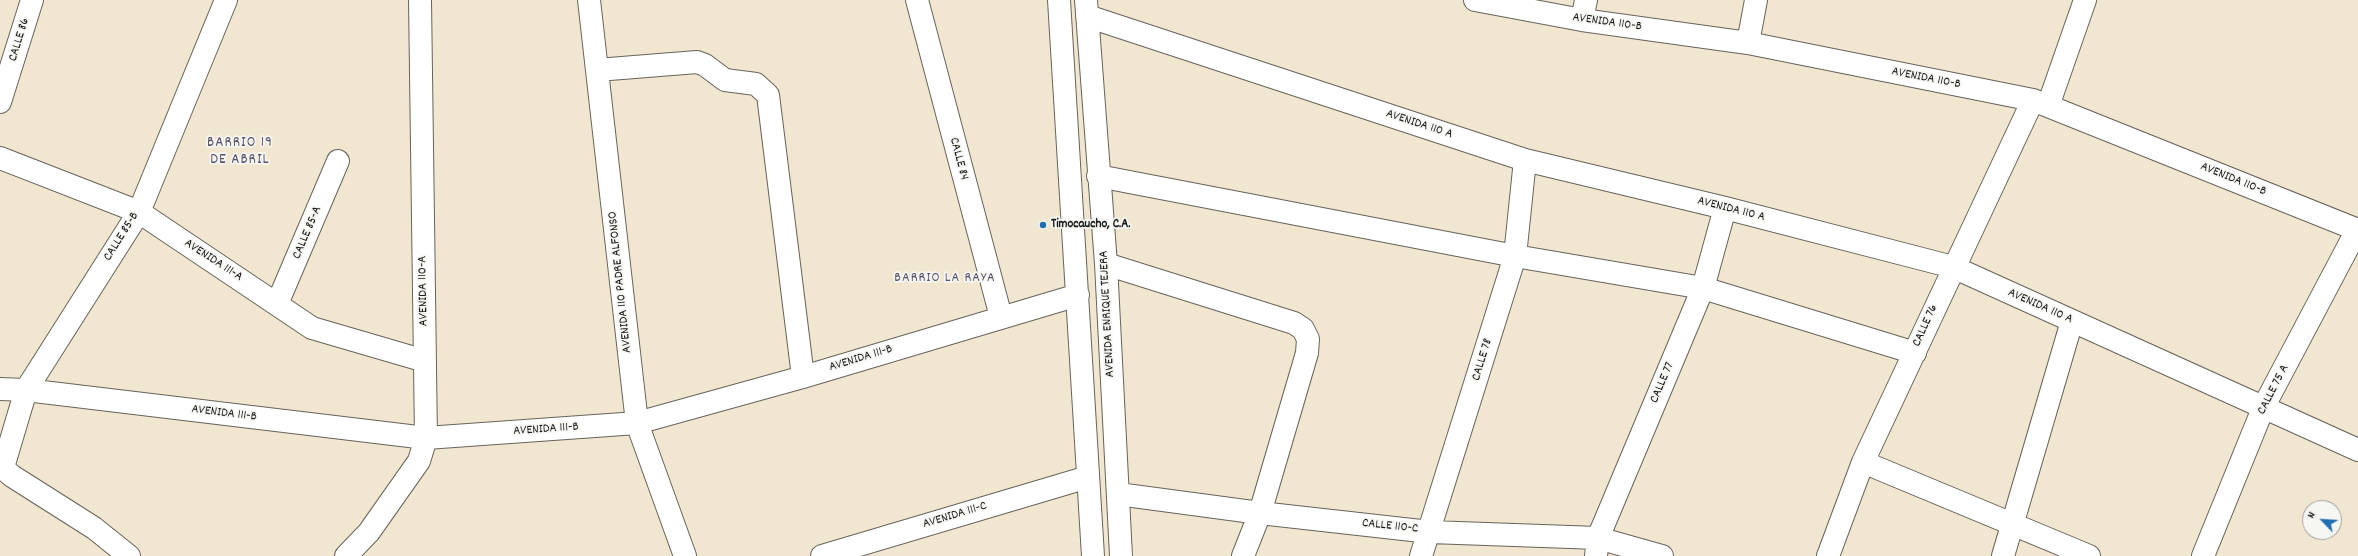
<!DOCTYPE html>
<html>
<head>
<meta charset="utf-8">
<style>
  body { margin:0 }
  #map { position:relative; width:2358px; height:556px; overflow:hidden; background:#f1e7d0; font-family:Dekko,sans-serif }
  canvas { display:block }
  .north { position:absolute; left:2302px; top:500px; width:40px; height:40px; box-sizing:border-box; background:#f6f6f2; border:1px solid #9f9f9c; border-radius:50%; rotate:295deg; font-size:11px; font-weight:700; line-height:16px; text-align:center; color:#1c1c1c }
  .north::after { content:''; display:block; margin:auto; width:14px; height:18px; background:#1f6fb2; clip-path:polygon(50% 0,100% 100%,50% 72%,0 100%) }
</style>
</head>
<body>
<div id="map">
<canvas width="2358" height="556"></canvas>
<div class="north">N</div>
</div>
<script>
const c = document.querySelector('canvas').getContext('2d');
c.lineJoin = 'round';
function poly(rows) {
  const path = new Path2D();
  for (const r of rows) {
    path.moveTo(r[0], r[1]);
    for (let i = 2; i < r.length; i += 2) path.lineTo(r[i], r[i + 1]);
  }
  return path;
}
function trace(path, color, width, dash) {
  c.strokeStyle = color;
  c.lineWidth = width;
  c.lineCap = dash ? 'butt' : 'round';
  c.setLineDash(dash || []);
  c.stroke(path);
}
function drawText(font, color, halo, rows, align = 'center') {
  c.font = font + ' Dekko,sans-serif';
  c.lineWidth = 3.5;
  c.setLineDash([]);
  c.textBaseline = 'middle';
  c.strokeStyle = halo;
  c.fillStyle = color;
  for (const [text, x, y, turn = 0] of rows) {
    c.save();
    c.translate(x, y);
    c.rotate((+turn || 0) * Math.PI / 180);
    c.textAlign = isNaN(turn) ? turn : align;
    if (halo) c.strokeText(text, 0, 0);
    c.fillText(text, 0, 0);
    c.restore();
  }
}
const minor = poly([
  [589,0,637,423,685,556],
  [917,0,1001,317],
  [1059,0,1093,556],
  [1086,0,1106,264,1121,556],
  [1475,0,1582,20,1748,43,2033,100,2358,230],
  [1087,16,1525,160,1725,208,1953,267,2358,450],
  [1582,20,1586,0],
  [1748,43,1756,0],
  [597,70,697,62,705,65,725,80,756,84,768,95,803,377],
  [0,102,32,0],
  [2048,106,2085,0],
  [0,158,139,212,312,328,425,361],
  [1098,176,1515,256,1703,288,1915,353],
  [1106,264,1294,323,1303,329,1308,339,1307,353,1260,513,1243,556],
  [277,304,338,161],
  [0,389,26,390,426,438,637,423,803,377,1078,295],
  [1863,462,2089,556],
  [1118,494,1260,513,1430,532,1598,538,1662,556],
  [129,556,94,528,12,476,6,471,4,464,26,390,139,212,226,0],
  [346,556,369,532,419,461,426,438,420,0],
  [822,556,1088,477],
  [1421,556,1515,256,1525,160],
  [1596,556,1598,538,1703,288,1725,208],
  [1828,556,1863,462,2033,100],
  [2003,556,2072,321],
  [2203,556,2264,406,2357,230]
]);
trace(minor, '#67635b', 24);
trace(minor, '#fff', 22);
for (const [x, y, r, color] of [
  [1043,225,4,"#1f6fb2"]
]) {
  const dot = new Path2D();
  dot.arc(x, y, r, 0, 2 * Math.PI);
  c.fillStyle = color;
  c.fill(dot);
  trace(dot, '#f6f6f2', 1.5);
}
drawText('13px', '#1c1c1c', '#f6f6f2', [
  ["AVENIDA 110-B",1607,23,8],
  ["CALLE 86",20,40,-73],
  ["AVENIDA 110-B",1926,79,11],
  ["AVENIDA 110 A",1419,125,18],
  ["CALLE 84",958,159,75],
  ["AVENIDA 110-B",2233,180,22],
  ["AVENIDA 110 A",1731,210,14],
  ["CALLE 85-A",308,233,-67],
  ["CALLE 85-B",122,237,-58],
  ["AVENIDA 111-A",213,261,33],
  ["AVENIDA 110 PADRE ALFONSO",621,282,-96],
  ["AVENIDA 110-A",424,291,-91],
  ["AVENIDA 110 A",2040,307,24],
  ["AVENIDA ENRIQUE TEJERA",1108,314,-93],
  ["CALLE 76",1926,326,-66],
  ["AVENIDA 111-B",861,359,-17],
  ["CALLE 78",1483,360,-73],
  ["CALLE 77",1663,383,-67],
  ["CALLE 75 A",2274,390,-63],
  ["AVENIDA 111-B",224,414,7],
  ["AVENIDA 111-B",546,430,-4],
  ["AVENIDA 111-C",955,516,-17],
  ["CALLE 110-C",1390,527,6]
]);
drawText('bold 13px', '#1c1c1c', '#f6f6f2', [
  ["Timocaucho, C.A.",1051,225]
], 'left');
c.letterSpacing = '1px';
drawText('14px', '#595069', '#f6f6f2', [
  ["BARRIO LA RAYA",945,279]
]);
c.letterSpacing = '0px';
c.letterSpacing = '1px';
drawText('15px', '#595069', '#f6f6f2', [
  ["BARRIO 19",240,144],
  ["DE ABRIL",240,161]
]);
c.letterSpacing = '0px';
</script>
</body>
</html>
